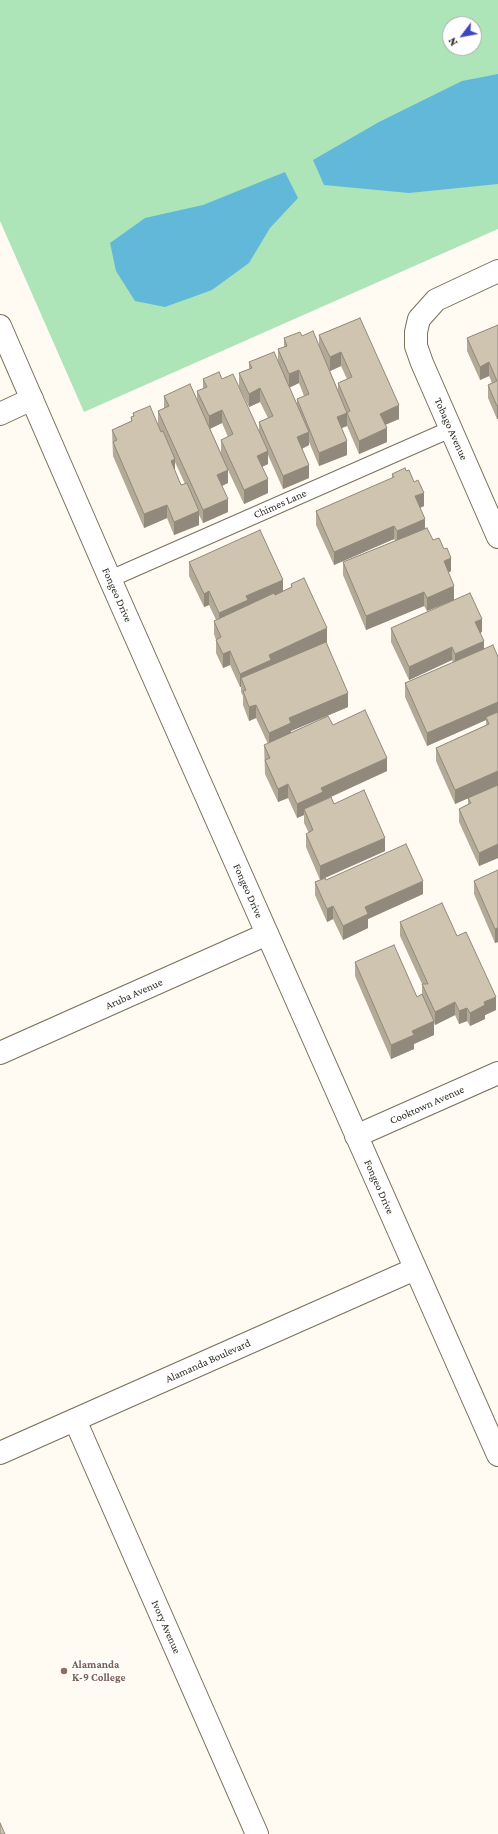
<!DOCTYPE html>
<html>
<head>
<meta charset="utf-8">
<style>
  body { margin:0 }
  #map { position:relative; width:498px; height:1834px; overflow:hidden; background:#fffaf2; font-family:"Crimson Pro",serif }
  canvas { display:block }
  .north { position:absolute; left:442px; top:16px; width:40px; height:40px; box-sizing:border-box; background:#fff; border:1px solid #acaaa7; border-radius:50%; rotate:238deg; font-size:11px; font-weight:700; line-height:16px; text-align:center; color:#2f2b23 }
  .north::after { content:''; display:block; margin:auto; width:14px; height:18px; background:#3f46bb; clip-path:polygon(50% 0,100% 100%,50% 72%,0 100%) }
</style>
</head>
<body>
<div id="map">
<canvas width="498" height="1834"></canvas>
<div class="north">N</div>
</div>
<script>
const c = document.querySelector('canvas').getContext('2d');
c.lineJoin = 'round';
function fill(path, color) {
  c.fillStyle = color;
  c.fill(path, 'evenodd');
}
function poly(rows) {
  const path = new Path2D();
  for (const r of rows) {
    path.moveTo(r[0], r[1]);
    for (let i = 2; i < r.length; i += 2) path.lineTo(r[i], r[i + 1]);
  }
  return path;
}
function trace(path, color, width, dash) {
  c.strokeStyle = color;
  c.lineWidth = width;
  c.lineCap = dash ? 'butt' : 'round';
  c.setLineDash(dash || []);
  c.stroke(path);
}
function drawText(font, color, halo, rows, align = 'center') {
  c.font = font + ' "Crimson Pro",serif';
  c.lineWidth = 3;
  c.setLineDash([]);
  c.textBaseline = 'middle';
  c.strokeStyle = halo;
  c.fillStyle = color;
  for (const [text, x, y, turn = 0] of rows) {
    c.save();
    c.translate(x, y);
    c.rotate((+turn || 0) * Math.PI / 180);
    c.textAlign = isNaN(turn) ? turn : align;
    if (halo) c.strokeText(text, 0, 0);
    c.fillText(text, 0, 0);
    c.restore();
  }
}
fill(poly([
  [0,0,498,0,498,229,84,412,0,221],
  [450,24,474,24,474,48,450,48]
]), '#aee5b8');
fill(poly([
  [498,74,498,184,409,193,324,185,313,160,379,122,462,81],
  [285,172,298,198,270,228,249,263,212,290,165,307,135,301,116,271,110,243,145,218,203,205]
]), '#61b8d9');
const service = poly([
  [110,579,451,429]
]);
const minor = poly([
  [498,271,436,300,419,319,416,332,416,346,422,363,498,537],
  [0,414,32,399],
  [0,1053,267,934],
  [356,1136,498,1073],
  [75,1420,257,1834]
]);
const tertiary = poly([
  [0,326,110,579,498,1455],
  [0,1453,415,1269]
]);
trace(service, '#796f5d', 18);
trace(minor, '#796f5d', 24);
trace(tertiary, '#796f5d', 24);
trace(service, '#fff', 16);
trace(minor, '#fff', 22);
trace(tertiary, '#fff', 22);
fill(poly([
  [360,318,399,419,385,425,387,442,359,454,347,426,341,428,347,455,319,466,309,442,309,445,302,449,309,478,283,489,268,455,268,464,262,467,268,493,244,504,228,470,228,483,222,486,228,512,203,523,199,515,199,525,174,535,167,518,144,528,113,456,112,430,131,421,131,417,133,416,133,413,161,432,158,425,158,411,164,408,164,396,197,401,197,391,203,389,203,379,222,379,259,432,259,422,268,418,260,402,249,407,239,387,239,373,249,369,249,362,278,362,278,349,284,347,284,338,302,336,319,346,319,335],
  [341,366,347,379,338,383,338,390,330,371],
  [299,383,304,396,297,399,297,404,289,387],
  [222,423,228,437,221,440,221,453,210,429],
  [175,462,185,484,181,485,175,471],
  [498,325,498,419,497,419,488,398,488,385,492,383,489,376,480,380,467,351,467,338],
  [392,474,424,506,420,508,425,529,433,540,451,571,448,573,454,600,427,611,424,606,366,630,343,575,343,562,395,541,394,539,334,565,316,525,316,511,392,478],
  [189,562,283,591,291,587,291,584,327,642,326,642,348,707,291,731,291,733,333,725,387,771,331,797,334,804,385,851,325,878,326,880,423,894,368,919,368,928,343,940,333,919,327,922,315,895,315,882,320,880,306,847,306,834,309,833,304,823,304,815,297,818,288,798,278,802,265,774,264,745,268,744,256,718,249,721,243,705,243,696,241,692,241,687,240,687,230,665,223,668,216,653,216,640,214,634,214,621,216,620,209,605,204,607,189,576],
  [391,628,482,632,480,633,484,649,498,657,498,785,455,804,436,761,436,748,486,725,486,720,427,746,405,697,405,683,453,663,452,660,409,680,391,642],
  [498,785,498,858,479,866,459,822,459,809,468,804,468,798],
  [498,870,498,942,495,943,474,894,474,881],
  [400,922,457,936,496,1010,485,1015,485,1019,470,1026,467,1021,459,1024,455,1015,435,1025,434,1023,434,1035,414,1044,414,1049,391,1059,355,976,355,962,417,997,422,994,422,984,400,936]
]), '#b2a997');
fill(poly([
  [341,352,341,366,330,371,330,357],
  [489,362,489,376,480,380,480,367],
  [299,370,299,383,289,388,289,374],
  [260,388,260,402,249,407,249,394],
  [399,405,399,419,380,427,380,414],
  [498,405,498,419,497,419,497,406],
  [222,410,222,423,209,429,209,416],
  [347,413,347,426,337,430,337,417],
  [387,428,387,442,359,454,359,441],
  [309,432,309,445,297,451,297,437],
  [347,441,347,455,319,466,319,453],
  [268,451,268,464,257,469,257,456],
  [175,459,175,472,171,461],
  [309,465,309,478,283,489,283,476],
  [228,470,228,483,217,488,217,475],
  [268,479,268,493,244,504,244,490],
  [424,493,424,506,415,510,415,496],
  [228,499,228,512,203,523,203,510],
  [167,505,167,518,144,528,144,514],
  [199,511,199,525,174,535,174,522],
  [425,519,425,533,397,545,397,531],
  [394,526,394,539,334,565,334,552],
  [451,558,451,571,444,575,444,561],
  [283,580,283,593,219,626,219,613,246,596],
  [454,586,454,600,427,611,427,598],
  [209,591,209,605,204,607,204,594],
  [424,592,424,606,366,630,366,616],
  [482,619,482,632,475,635,475,622],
  [327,628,327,642,271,668,241,678,241,687,240,687,240,674,269,655],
  [484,641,484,655,455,668,455,654],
  [452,647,452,660,409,680,409,667],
  [230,651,230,665,223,668,223,654],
  [348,693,348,707,291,731,291,736,269,746,269,733,289,718],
  [498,702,498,715,486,717,486,720,427,746,427,733],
  [256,705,256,718,249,721,249,707],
  [387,758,387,771,304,809,304,815,297,818,297,804,321,788],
  [498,771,498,785,455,804,455,790],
  [288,784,288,798,278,802,278,789],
  [385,838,385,851,320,880,320,866],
  [498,844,498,858,479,866,479,853],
  [423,881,423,894,368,919,368,928,343,940,343,926,365,907],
  [333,906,333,919,327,922,327,909],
  [498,928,498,942,495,943,495,929],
  [496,997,496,1010,485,1015,485,1019,470,1026,470,1013,484,1002],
  [455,1002,455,1015,435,1025,435,1012],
  [467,1008,467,1021,459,1024,459,1011],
  [434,1021,434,1035,414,1044,414,1049,391,1059,391,1045,412,1031]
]), '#91897b');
const building = poly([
  [360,318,399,405,380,414,387,428,359,441,347,413,350,411,338,383,352,377,341,352,330,357,319,335,360,318],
  [498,325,498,405,497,406,488,385,497,381,489,362,480,367,467,338,498,325],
  [313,331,347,413,337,417,347,441,319,453,297,399,309,394,299,370,289,374,278,349,287,346,284,338,300,332,302,336,313,331],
  [274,352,309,432,297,437,309,465,283,476,259,422,273,416,260,388,249,394,239,373,252,368,249,362,274,352],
  [219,372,222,379,233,374,268,451,257,456,268,479,244,490,221,440,233,434,222,410,209,416,197,391,207,387,203,379,219,372],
  [190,384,228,470,217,475,228,499,203,510,158,411,169,406,164,396,190,384],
  [150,406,161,432,163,431,175,459,171,461,181,485,187,483,199,511,174,522,167,505,144,514,113,442,117,440,112,430,132,421,131,417,134,416,133,413,150,406],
  [405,468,406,471,409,470,414,482,418,480,424,493,415,496,425,519,397,531,394,526,334,552,316,511,394,477,392,474,405,468],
  [427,528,433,540,439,538,444,549,447,548,451,558,444,561,454,586,427,598,424,592,366,616,343,562,427,528],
  [260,530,283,580,246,596,248,600,219,613,209,591,204,594,189,562,260,530],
  [304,578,327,628,269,655,271,660,240,674,230,651,223,654,216,640,221,637,214,621,274,593,275,595,292,587,291,584,304,578],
  [470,593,482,619,475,622,484,641,455,654,452,647,409,667,391,628,470,593],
  [326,642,348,693,289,718,291,723,269,733,256,705,249,707,243,691,246,690,241,678,326,642],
  [493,645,498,657,498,702,427,733,405,683,493,645],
  [365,710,387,758,321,788,323,792,297,804,288,784,278,789,265,760,270,758,264,745,328,716,333,725,365,710],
  [498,712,498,771,455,790,436,748,489,724,486,717,498,712],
  [498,785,498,844,479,853,459,809,471,803,468,798,498,785],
  [364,790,385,838,320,866,306,834,313,830,304,809,331,797,334,804,364,790],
  [406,844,423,881,365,907,368,914,343,926,333,906,327,909,315,882,325,878,326,880,406,844],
  [498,870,498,928,495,929,474,881,498,870],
  [442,903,457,936,466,932,496,997,484,1002,485,1005,470,1013,467,1008,459,1011,455,1002,435,1012,422,984,428,984,400,922,442,903],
  [394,945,417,997,422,994,434,1021,412,1031,414,1035,391,1045,355,962,394,945],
  [0,1823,5,1834,0,1834,0,1823]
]);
fill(building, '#cfc4b0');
trace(building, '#91897b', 1);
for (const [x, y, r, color] of [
  [64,1671,4,"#8d6e63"]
]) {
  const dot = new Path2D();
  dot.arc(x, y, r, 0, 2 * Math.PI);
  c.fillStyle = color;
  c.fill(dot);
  trace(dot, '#fff', 1.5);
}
drawText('11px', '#2f2b23', '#fff', [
  ["Tobago Avenue",451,429,66],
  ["Chimes Lane",280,504,-24],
  ["Fongeo Drive",117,595,66],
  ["Fongeo Drive",248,891,66],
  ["Aruba Avenue",134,994,-24],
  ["Cooktown Avenue",427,1105,-24],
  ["Fongeo Drive",379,1187,66],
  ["Alamanda Boulevard",208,1361,-24],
  ["Ivory Avenue",166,1627,66]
]);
drawText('bold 11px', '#785e54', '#fff', [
  ["Alamanda",72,1665],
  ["K-9 College",72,1678]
], 'left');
</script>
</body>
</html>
